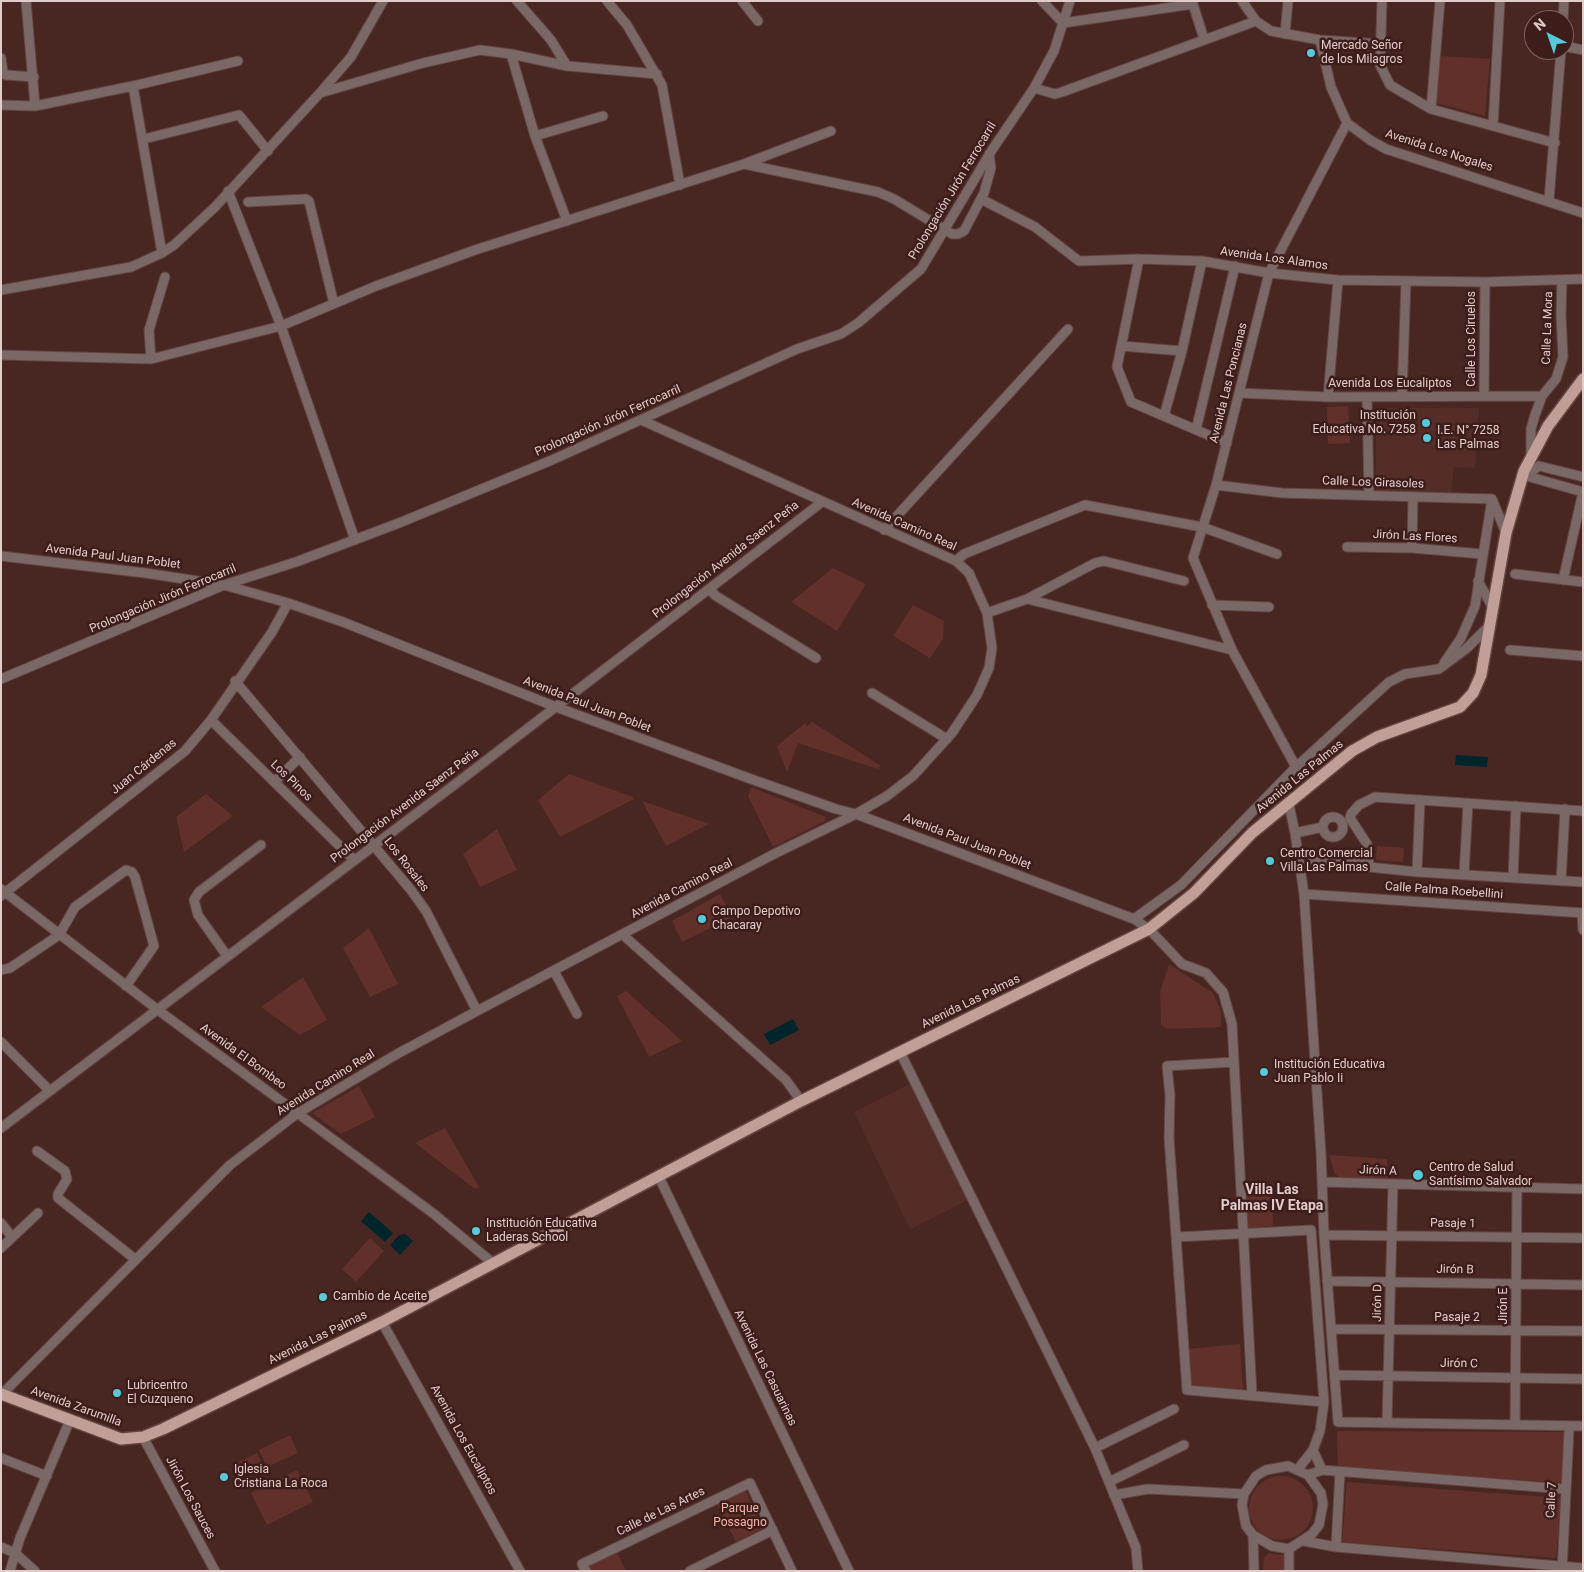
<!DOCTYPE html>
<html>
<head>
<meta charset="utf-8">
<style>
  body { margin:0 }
  #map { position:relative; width:1584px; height:1572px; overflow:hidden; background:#482723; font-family:Roboto,sans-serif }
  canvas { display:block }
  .frame { position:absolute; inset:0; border:2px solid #e2ccc9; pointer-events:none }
  .north { position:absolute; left:1524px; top:10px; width:50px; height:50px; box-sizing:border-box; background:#3d1d1a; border:1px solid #7f6360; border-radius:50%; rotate:319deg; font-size:14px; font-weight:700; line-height:20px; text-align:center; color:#e2ccc9 }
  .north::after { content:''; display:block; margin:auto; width:18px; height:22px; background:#53cbdc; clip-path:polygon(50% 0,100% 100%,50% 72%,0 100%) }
</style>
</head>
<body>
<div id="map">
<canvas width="1584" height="1572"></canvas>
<div class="frame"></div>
<div class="north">N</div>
</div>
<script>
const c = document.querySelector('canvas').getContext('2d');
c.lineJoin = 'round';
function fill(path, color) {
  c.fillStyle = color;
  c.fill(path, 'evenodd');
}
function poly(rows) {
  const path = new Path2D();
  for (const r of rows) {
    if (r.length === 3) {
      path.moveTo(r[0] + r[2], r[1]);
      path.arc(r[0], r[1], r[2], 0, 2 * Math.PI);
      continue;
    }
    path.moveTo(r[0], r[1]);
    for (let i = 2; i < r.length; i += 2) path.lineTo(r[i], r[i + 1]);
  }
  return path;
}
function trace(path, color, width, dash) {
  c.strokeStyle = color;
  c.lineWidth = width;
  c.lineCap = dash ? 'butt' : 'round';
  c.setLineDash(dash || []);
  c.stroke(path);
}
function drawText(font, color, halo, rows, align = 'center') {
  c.font = font + ' Roboto,sans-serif';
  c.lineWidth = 5;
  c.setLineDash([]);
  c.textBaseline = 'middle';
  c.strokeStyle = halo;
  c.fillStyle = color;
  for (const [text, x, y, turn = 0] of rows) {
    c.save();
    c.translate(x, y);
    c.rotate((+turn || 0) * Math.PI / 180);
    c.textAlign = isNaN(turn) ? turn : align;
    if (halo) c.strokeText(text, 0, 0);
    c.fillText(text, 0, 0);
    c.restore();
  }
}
fill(poly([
  [1376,408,1479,408,1475,468,1454,467,1451,495,1376,491],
  [908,1085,914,1086,968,1200,910,1229,854,1112]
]), '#552d28');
fill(poly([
  [1441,56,1490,59,1485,116,1436,103],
  [1348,406,1350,443,1328,444,1327,407],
  [833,568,866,584,837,631,791,602],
  [913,605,944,621,943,639,930,658,893,636],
  [812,722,881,766,878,769,798,743,787,772,777,746,805,723,807,726],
  [569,774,633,797,634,799,560,837,538,800],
  [751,787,826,817,825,821,773,847,748,796],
  [206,794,233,816,184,852,176,817],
  [642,801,709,824,666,846],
  [497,829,517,870,480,887,463,854],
  [1377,846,1404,848,1403,862,1376,860],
  [720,894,732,917,682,942,672,921],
  [369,928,398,984,370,997,343,948],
  [1169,964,1213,993,1221,1011,1221,1027,1167,1029,1161,1025,1160,992],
  [303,977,327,1020,300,1035,261,1007],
  [626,991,682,1041,649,1057,617,996],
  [359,1086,375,1117,341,1134,312,1113],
  [445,1128,479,1187,475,1189,415,1143],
  [1329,1155,1387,1159,1388,1181,1339,1177,1335,1174],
  [1272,1192,1273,1226,1248,1228,1246,1193],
  [370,1238,384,1251,356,1282,342,1269],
  [1240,1344,1243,1391,1191,1386,1189,1349],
  [1337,1431,1566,1432,1564,1483,1338,1467],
  [290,1435,298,1453,267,1467,259,1450],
  [257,1453,262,1464,237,1475,232,1465],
  [297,1470,313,1502,267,1525,251,1493],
  [1281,1508,32],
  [1347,1482,1561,1498,1556,1558,1342,1542],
  [745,1490,763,1528,736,1542,717,1504],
  [617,1553,626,1571,592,1571,590,1566],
  [1269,1553,1283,1555,1286,1559,1285,1571,1263,1571,1264,1558]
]), '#61302a');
fill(poly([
  [1456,755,1488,757,1487,767,1455,765],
  [793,1019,799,1030,770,1045,764,1034],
  [369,1212,393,1233,385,1242,361,1221],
  [405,1234,413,1241,400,1255,390,1245,399,1235]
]), '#00252a');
const minor = poly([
  [26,1,35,106],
  [517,1,551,40,567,66],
  [607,1,627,25,662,85,680,185],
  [742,1,758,21],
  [1042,1,1063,23,1193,4,1204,39],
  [1242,1,1256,21,1271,31,1320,40,1380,44],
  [1382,1,1380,65,1390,85,1431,109,1555,143],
  [1563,20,1564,1],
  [1285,34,1288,1],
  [1320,40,1331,87,1347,123,1370,140,1386,149,1583,213],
  [1564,46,1583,50],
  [511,54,535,136,567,221],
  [1,58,3,72,6,75,34,77],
  [133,86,162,253],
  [1034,88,1055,94,1062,92,1256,21],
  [320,93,423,63,480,50,511,54,567,66,657,74],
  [1,105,35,106,133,86,238,61],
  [1431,109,1440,1],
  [1493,126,1500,1],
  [535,136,603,116],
  [144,139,239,115,268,151],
  [744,164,878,192,894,199,952,234,958,234,964,231,984,193,991,168,989,154],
  [228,191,281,326,355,540],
  [981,199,1035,227,1079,261,1139,259,1202,261,1269,273,1338,280,1485,282,1583,279],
  [1549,200,1561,50],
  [248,202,306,199,309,201,334,304],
  [1139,259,1117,367,1131,402,1227,443],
  [1,290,131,267,162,253,174,245,215,207,320,93,351,57,383,1],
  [1122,346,1182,351],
  [1,355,151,359,281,326,376,286,475,250,744,164,831,131],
  [151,359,149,330,165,277],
  [1239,393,1328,397,1542,396],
  [1402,396,1406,281],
  [1484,396,1485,282],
  [1328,397,1338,280],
  [1367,397,1369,494],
  [1164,416,1182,351,1202,261],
  [1196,430,1235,266],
  [1531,458,1531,429,1535,415,1542,396,1556,379,1563,357,1561,315,1562,280],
  [1523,475,1583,492],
  [1526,476,1539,466,1583,477],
  [1216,485,1282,493,1492,499,1506,533],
  [884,530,1068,329],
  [1347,547,1412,548,1482,554],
  [1412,548,1413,497],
  [1,556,145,573,224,585,288,603,343,622,556,707,751,779,836,809,856,814,1134,919,1149,929,1182,964,1206,973,1223,992,1232,1024,1252,1394],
  [956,561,964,554,1085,505,1202,527,1277,554],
  [1515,574,1583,582],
  [1563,580,1583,492],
  [1478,581,1493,608],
  [709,589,716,596,816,658],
  [1027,599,1232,650],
  [1212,605,1269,607],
  [987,613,1027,599,1095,563,1104,561,1184,581],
  [1510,650,1583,656],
  [1444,663,1461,638,1475,606,1492,499],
  [1,679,224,585,296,562,399,523,552,460,797,349,841,334,858,323,921,269,992,150,1034,88,1054,51,1070,1],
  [235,681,411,890,426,911,477,1011],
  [872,693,947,739],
  [211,720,354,860],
  [1296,767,1232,650,1193,558,1216,485,1269,273,1347,123],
  [274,782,300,757],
  [1289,805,1295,833,1304,894,1321,1153,1324,1235,1338,1422,1583,1426],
  [1583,811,1375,797,1359,805,1351,814,1350,818,1367,844,1369,867,1417,872,1583,882],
  [1333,827,10],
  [1295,833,1323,827],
  [1312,862,1368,863],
  [1417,872,1420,800],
  [1464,875,1468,803],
  [1513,878,1516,806],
  [1561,881,1565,809],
  [1,889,158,1010,434,1214,494,1264],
  [1304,894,1583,913],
  [1,896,185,751,211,720,272,632,288,603],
  [1582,913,1583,930],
  [1134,919,1181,885,1296,767,1389,682,1405,674,1439,669,1467,648,1490,625],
  [623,935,786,1080,801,1101],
  [227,956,198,915,194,900,199,892,261,845],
  [1,970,10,968,59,935,75,907,126,870,132,872,135,877,154,946,126,986],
  [554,971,577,1014],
  [1,1042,50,1091],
  [900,1052,1095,1448,1136,1548,1138,1571],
  [1234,1062,1167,1066,1170,1095,1169,1138,1187,1390,1324,1402],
  [1,1128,462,779,822,502],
  [37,1151,65,1171,67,1179,58,1194,58,1198,135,1259],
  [659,1177,849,1571],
  [1322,1182,1583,1189],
  [1,1223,12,1237],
  [1324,1235,1583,1238],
  [1177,1237,1311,1230,1324,1402,1320,1431,1313,1450,1298,1469],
  [1,1248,38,1213],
  [1327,1281,1583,1285],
  [382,1322,520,1571],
  [1331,1329,1583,1331],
  [1335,1375,1583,1379],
  [2,1394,230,1165,298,1113,397,1054,477,1011,774,854,856,814,887,796,913,776,952,733,977,695,989,668,992,648,987,613,969,573,956,561,641,420],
  [1387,1422,1393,1184],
  [1515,1425,1517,1188],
  [143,1437,215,1571],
  [1095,1448,1174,1409],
  [1313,1450,1322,1470],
  [1,1458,47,1476],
  [1288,1466,1308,1475,1321,1493,1323,1504,1319,1525,1312,1534,1289,1549,1272,1546,1253,1535,1246,1526,1242,1505,1244,1494,1256,1476,1266,1470,1288,1466],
  [1308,1475,1322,1470,1565,1489],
  [1109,1482,1184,1445],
  [1114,1495,1148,1489,1244,1494],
  [1253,1535,1254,1571],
  [1304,1541,1336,1547,1583,1568],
  [1,1547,15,1553,35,1571],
  [1336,1547,1340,1472],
  [10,1571,20,1538,70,1420],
  [586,1571,582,1564,750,1483,792,1571],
  [690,1571,773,1530],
  [1289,1571,1289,1549],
  [1562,1571,1569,1431]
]);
const major = poly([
  [1,1394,121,1439,143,1437,163,1429,382,1322,801,1101,1149,929,1194,893,1252,833,1352,751,1377,737,1460,707,1473,693,1481,675,1506,533,1524,471,1548,426,1583,379]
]);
trace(minor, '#644541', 11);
trace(major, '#644541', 14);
trace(minor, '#7a6866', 9);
trace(major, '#c19e98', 11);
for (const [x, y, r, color] of [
  [1311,53,5,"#53cbdc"],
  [1426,423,5,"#53cbdc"],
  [1427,438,5,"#53cbdc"],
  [1270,861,5,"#53cbdc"],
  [702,919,5,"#53cbdc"],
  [1264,1072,5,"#53cbdc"],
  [1418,1175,6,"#53cbdc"],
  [476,1231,5,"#53cbdc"],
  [323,1297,5,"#53cbdc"],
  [117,1393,5,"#53cbdc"],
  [224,1477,5,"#53cbdc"]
]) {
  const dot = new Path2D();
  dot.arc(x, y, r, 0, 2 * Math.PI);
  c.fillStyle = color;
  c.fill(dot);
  trace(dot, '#3d1d1a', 2);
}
drawText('12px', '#e2ccc9', '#3d1d1a', [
  ["Mercado Señor",1321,46],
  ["de los Milagros",1321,60],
  ["Institución",1416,416,"right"],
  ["Educativa No. 7258",1416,430,"right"],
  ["I.E. N° 7258",1437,431],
  ["Las Palmas",1437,445],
  ["Centro Comercial",1280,854],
  ["Villa Las Palmas",1280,868],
  ["Campo Depotivo",712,912],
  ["Chacaray",712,926],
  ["Institución Educativa",1274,1065],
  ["Juan Pablo Ii",1274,1079],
  ["Centro de Salud",1429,1168],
  ["Santísimo Salvador",1429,1182],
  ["Institución Educativa",486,1224],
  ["Laderas School",486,1238],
  ["Cambio de Aceite",333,1297],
  ["Lubricentro",127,1386],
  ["El Cuzqueno",127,1400],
  ["Iglesia",234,1470],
  ["Cristiana La Roca",234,1484]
], 'left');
drawText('12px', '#e2ccc9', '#3d1d1a', [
  ["Avenida Los Nogales",1439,151,18],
  ["Prolongación Jirón Ferrocarril",953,191,-59],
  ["Avenida Los Alamos",1274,259,8],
  ["Calle La Mora",1548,328,-88],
  ["Calle Los Ciruelos",1472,339,-90],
  ["Avenida Las Poncianas",1229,383,-76],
  ["Avenida Los Eucaliptos",1390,384],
  ["Prolongación Jirón Ferrocarril",608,421,-24],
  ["Calle Los Girasoles",1373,483,2],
  ["Avenida Camino Real",904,525,24],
  ["Jirón Las Flores",1415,537,3],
  ["Avenida Paul Juan Poblet",113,557,7],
  ["Prolongación Avenida Saenz Peña",726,560,-38],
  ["Prolongación Jirón Ferrocarril",163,599,-23],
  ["Avenida Paul Juan Poblet",587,705,21],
  ["Juan Cárdenas",144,767,-39],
  ["Avenida Las Palmas",1300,777,-39],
  ["Los Pinos",291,781,44],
  ["Prolongación Avenida Saenz Peña",405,806,-37],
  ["Avenida Paul Juan Poblet",967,842,21],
  ["Los Rosales",406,865,52],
  ["Avenida Camino Real",682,889,-28],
  ["Calle Palma Roebellini",1444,891,4],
  ["Avenida Las Palmas",971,1002,-26],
  ["Avenida El Bombeo",243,1057,36],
  ["Avenida Camino Real",326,1083,-32],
  ["Jirón A",1378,1171,2],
  ["Pasaje 1",1453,1224,1],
  ["Jirón B",1455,1270,1],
  ["Jirón D",1378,1303,-89],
  ["Jirón E",1504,1306,-90],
  ["Pasaje 2",1457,1318],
  ["Avenida Las Palmas",318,1338,-26],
  ["Jirón C",1459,1364,1],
  ["Avenida Las Casuarinas",765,1368,64],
  ["Avenida Zarumilla",76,1407,20],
  ["Avenida Los Eucaliptos",463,1440,61],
  ["Jirón Los Sauces",190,1498,62],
  ["Calle 7",1552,1500,-87],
  ["Calle de Las Artes",661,1512,-26]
]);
drawText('12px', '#f8b4aa', '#3d1d1a', [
  ["Parque",740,1509],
  ["Possagno",740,1523]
]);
drawText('bold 14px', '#e2ccc9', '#3d1d1a', [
  ["Villa Las",1272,1190],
  ["Palmas IV Etapa",1272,1206]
]);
</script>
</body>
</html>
